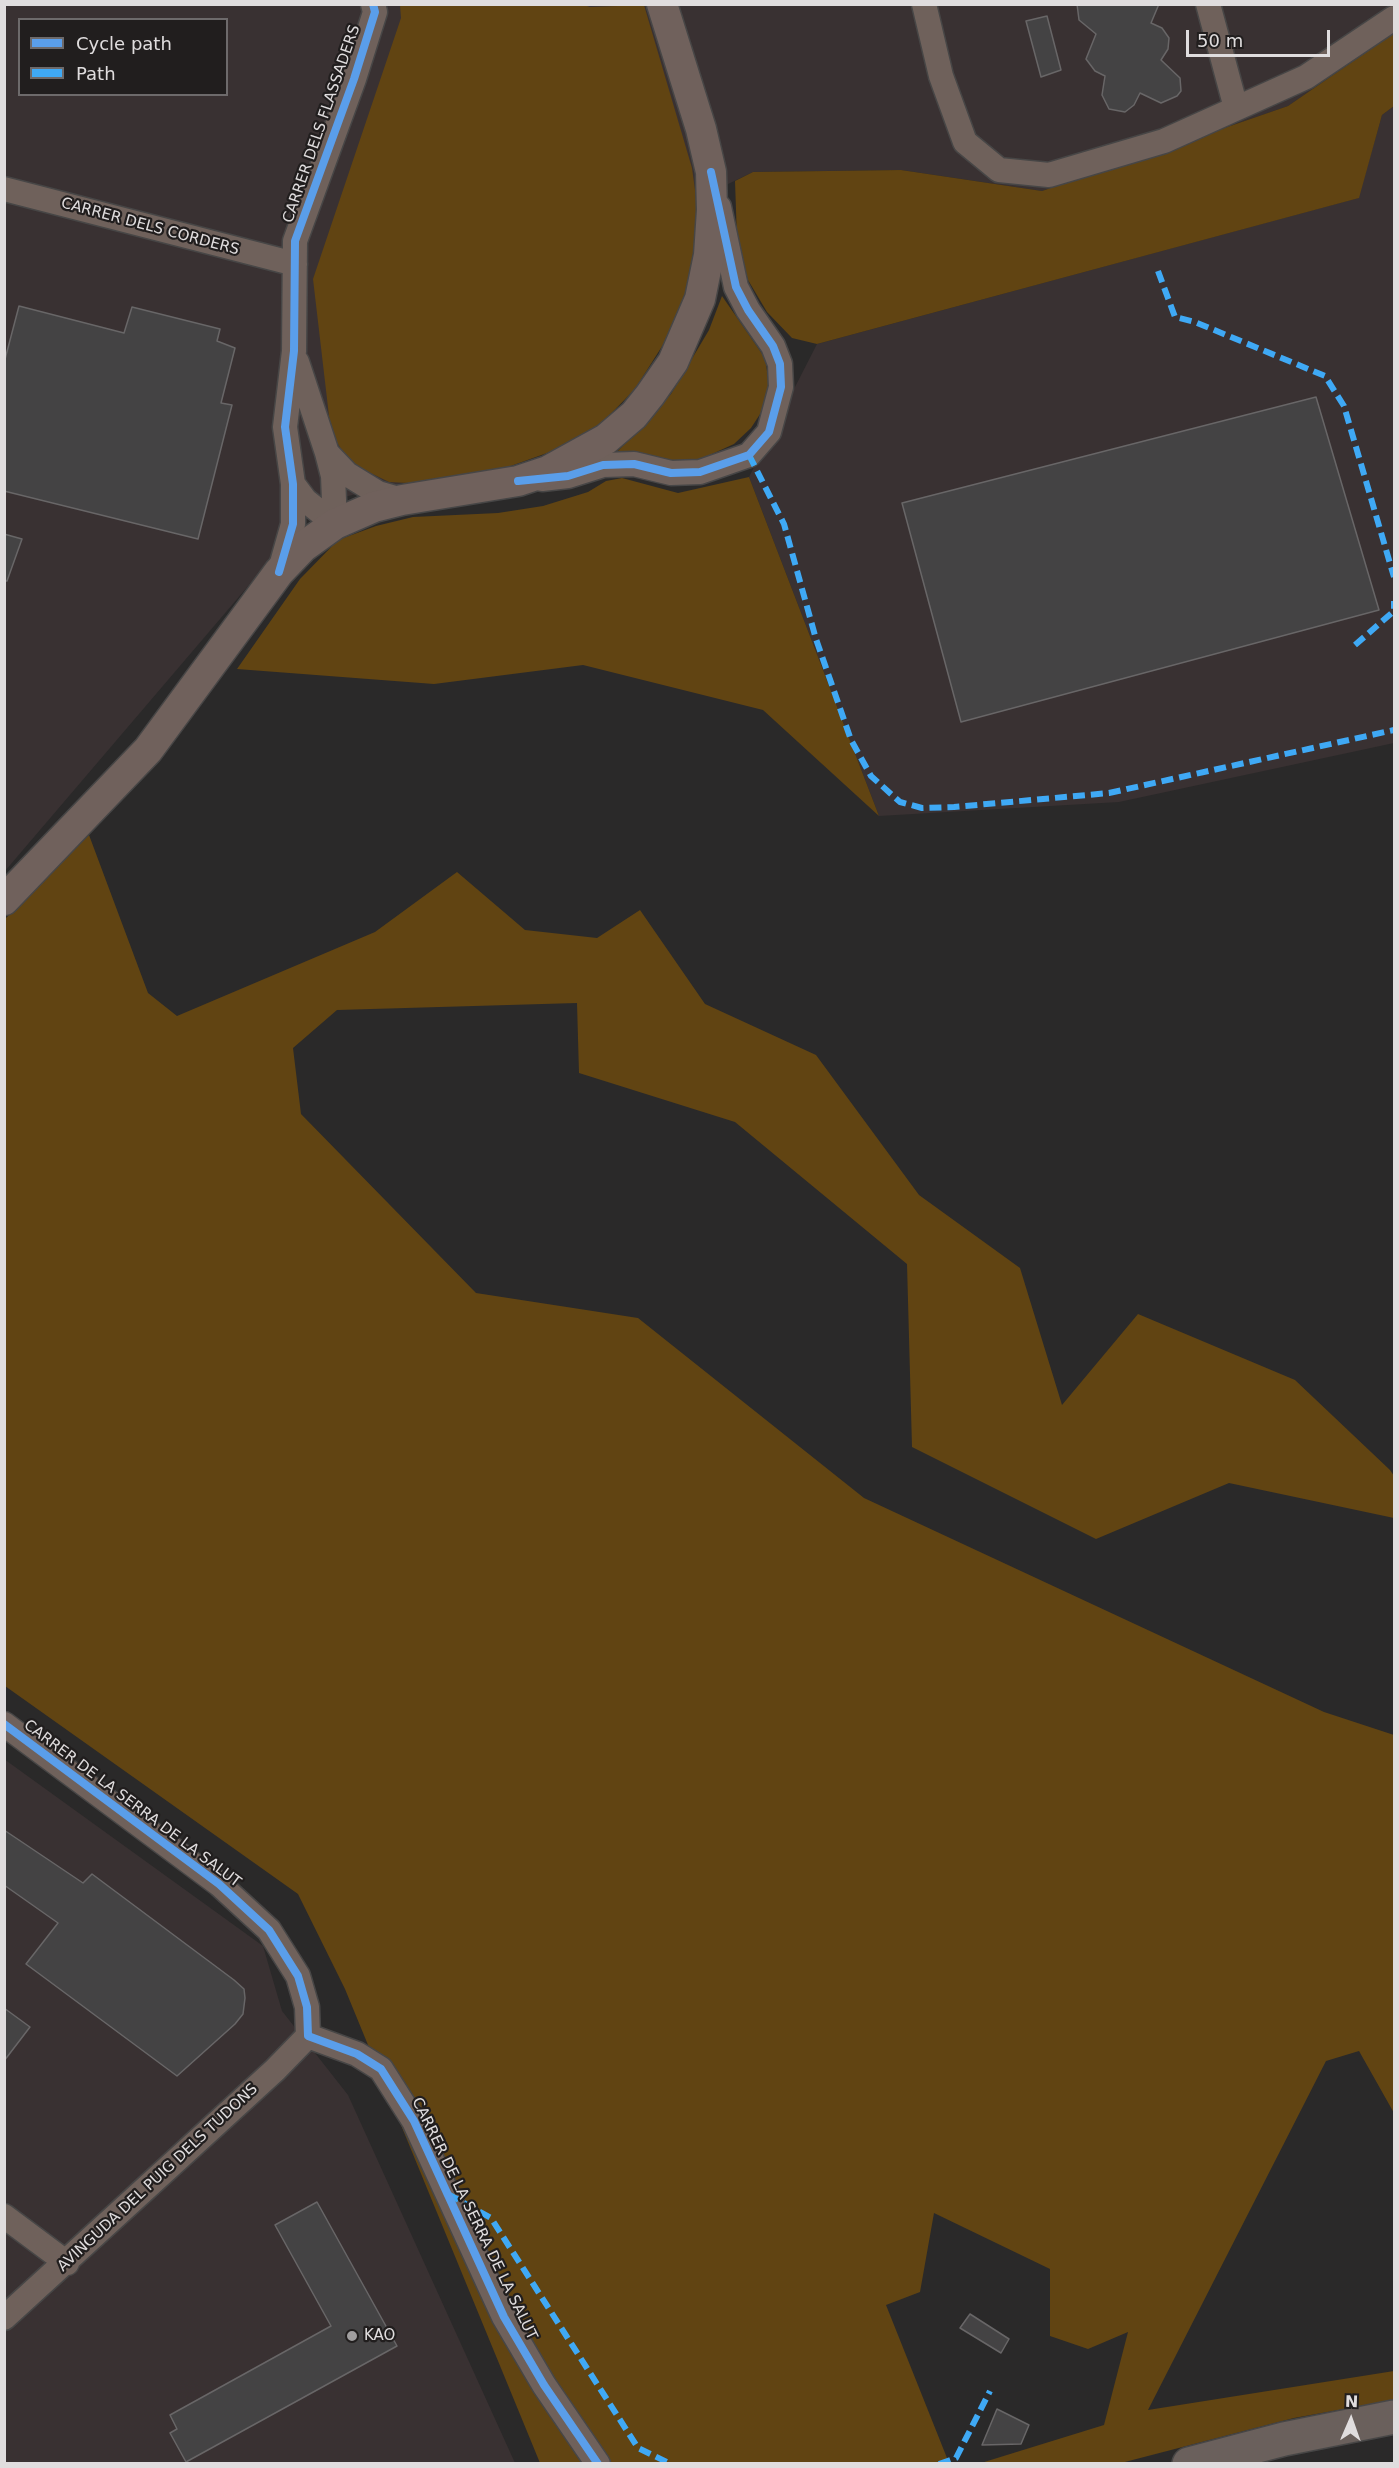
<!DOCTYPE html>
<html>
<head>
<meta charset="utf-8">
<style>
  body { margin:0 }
  #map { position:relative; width:1399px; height:2468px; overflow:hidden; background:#2a2929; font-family:"DejaVu Sans",sans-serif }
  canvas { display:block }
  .frame { position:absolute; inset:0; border:6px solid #e0ddde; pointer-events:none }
  .legend { position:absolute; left:18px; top:18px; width:210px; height:78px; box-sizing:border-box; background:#211e1e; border:2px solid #6d6a6b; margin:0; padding:8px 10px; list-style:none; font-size:18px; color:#e0ddde }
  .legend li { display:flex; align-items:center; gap:12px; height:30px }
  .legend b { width:30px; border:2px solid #6d6a6b }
  .north { position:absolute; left:1321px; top:2390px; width:60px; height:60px; -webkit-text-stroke:4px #211e1e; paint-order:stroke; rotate:2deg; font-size:16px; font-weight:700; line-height:24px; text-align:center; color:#e0ddde }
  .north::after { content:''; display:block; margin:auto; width:21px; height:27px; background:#e0ddde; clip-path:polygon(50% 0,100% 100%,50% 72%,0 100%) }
  .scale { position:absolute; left:1186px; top:30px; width:144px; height:27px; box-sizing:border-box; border:3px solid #e0ddde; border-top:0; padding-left:8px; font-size:18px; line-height:21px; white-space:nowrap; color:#e0ddde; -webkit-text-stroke:4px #211e1e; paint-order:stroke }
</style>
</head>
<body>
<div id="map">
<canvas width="1399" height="2468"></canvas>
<div class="frame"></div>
<ul class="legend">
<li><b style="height:8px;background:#5a9eea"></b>Cycle path</li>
<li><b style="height:8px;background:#3fa9f5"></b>Path</li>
</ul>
<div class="north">N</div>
<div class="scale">50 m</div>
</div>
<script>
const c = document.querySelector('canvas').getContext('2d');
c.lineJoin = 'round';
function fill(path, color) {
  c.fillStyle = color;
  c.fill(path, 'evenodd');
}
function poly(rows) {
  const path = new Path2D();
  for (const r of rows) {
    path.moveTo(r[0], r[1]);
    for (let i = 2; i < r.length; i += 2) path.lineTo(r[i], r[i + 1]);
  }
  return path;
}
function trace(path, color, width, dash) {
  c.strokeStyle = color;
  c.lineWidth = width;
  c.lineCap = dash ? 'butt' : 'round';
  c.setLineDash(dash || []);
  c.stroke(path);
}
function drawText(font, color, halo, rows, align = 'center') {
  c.font = font + ' "DejaVu Sans",sans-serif';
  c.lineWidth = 4.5;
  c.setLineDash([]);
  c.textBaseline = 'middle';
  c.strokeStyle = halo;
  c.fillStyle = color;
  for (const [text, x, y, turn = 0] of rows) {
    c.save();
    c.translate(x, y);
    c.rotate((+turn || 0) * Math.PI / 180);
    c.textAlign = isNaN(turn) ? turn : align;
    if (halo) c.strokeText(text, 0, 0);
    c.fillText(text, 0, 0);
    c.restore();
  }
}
fill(poly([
  [5,5,1394,5,1394,33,1288,106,1042,191,901,170,753,172,726,185,586,439,319,503,5,871],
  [20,20,226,20,226,94,20,94],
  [1394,106,1394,743,1119,802,879,816,749,477,817,344,1358,198,1382,115],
  [4,1759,263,1946,282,2011,348,2095,515,2463,5,2463]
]), '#393132');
fill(poly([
  [581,4,590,7,644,5,692,168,699,219,687,289,666,340,635,389,599,426,550,452,491,473,427,484,389,482,350,463,331,433,313,279,401,18,400,5],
  [1394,33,1394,106,1382,115,1359,198,817,344,792,338,767,312,748,280,737,239,735,181,753,172,901,170,1042,191,1288,106],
  [722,296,765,358,769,384,764,408,751,428,734,444,690,464,616,453,671,394,709,330],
  [749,477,879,816,763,710,583,665,434,684,237,669,300,579,338,540,376,526,413,517,498,513,543,506,588,492,606,481,622,478,678,493],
  [89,835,148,993,177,1016,375,932,457,872,525,930,597,938,640,910,705,1004,816,1055,919,1195,1020,1268,1062,1405,1138,1314,1295,1380,1390,1470,1394,1476,1394,1518,1229,1483,1096,1539,912,1447,907,1264,735,1122,579,1073,577,1003,337,1010,293,1048,301,1114,476,1293,638,1318,864,1498,1324,1712,1394,1735,1394,2113,1359,2051,1326,2061,1148,2410,1394,2371,1394,2400,1294,2418,1121,2463,981,2463,1104,2425,1128,2332,1088,2349,1050,2336,1050,2269,934,2213,920,2292,886,2305,949,2463,540,2463,345,1989,298,1894,5,1686,5,919]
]), '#614412');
const building = poly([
  [1077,4,1159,4,1151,23,1162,28,1169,38,1168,49,1161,60,1180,78,1181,91,1177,96,1161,103,1140,93,1134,105,1125,112,1109,109,1102,95,1105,76,1095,71,1086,59,1096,34,1079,20,1077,4],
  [1047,16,1061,70,1041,77,1026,21,1047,16],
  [19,306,124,333,132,307,220,329,217,341,235,348,221,403,232,405,198,539,4,491,4,363,19,306],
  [1316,397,1379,610,961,722,902,503,1316,397],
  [4,534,22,539,7,581,4,581,4,534],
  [4,1830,83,1883,92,1874,234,1980,244,1989,245,1998,243,2014,235,2024,177,2076,26,1964,58,1923,4,1885,4,1830],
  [4,2008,30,2027,4,2061,4,2008],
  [317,2202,397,2346,186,2462,170,2433,177,2429,170,2415,331,2326,275,2225,317,2202],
  [970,2314,1009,2339,1001,2353,960,2328,970,2314],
  [997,2409,1029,2425,1021,2444,982,2445,997,2409]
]);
fill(building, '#444344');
trace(building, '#686667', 1.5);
const minor = poly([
  [924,4,941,76,965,142,999,170,1049,175,1164,141,1306,77,1394,18],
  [1208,4,1236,108],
  [4,189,295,264],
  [297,362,327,453,347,474,378,493,402,500],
  [542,479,568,476,603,465,634,464,671,473,700,472,749,455,769,432,781,387,780,364,773,346,748,310,736,287,719,207],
  [293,484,305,500,335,524,333,476,327,453],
  [280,570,293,524,293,484,285,427,294,351,295,241,354,79,375,12,373,4],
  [4,1724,219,1884,269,1930,298,1976,307,2007,308,2036,357,2054,381,2069,414,2121,504,2317,544,2385,598,2464],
  [4,2216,67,2263],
  [4,2318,275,2070,308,2036]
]);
const major = poly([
  [4,900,148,750,279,572,303,547,335,524,374,507,402,500,518,481,548,471,606,439,634,415,650,395,673,362,700,299,709,255,712,210,711,172,701,129,662,4]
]);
const highway = poly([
  [1189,2464,1284,2439,1394,2417]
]);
trace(minor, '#474646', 27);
trace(major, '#474646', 33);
trace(highway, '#474646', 36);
trace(minor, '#6f615b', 24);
trace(major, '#70615c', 30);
trace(highway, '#6a605c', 33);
trace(poly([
  [1158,271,1175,317,1195,322,1325,376,1344,406,1394,577],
  [749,455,784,524,816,639,851,740,871,776,900,802,922,808,954,807,1109,793,1394,730],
  [1355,645,1394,611,1394,601],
  [448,2194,491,2218,638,2448,671,2464],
  [939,2464,956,2458,990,2391]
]), '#3fa9f5', 6, [12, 6]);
trace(poly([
  [518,481,568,476,603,465,634,464,671,473,700,472,749,455,769,432,781,387,780,364,773,346,748,310,736,287,711,172],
  [279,572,293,524,293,484,285,427,294,351,295,241,354,79,375,12,373,4],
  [4,1724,219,1884,269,1930,298,1976,307,2007,308,2036,357,2054,381,2069,414,2121,504,2317,544,2385,598,2464]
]), '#5a9eea', 8);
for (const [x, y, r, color] of [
  [352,2336,6,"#a09e9f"]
]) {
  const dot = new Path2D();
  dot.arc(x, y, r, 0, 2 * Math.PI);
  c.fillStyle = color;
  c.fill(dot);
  trace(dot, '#211e1e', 2);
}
drawText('15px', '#e0ddde', '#211e1e', [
  ["CARRER DELS FLASSADERS",322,124,-71],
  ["CARRER DELS CORDERS",150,227,15],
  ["CARRER DE LA SERRA DE LA SALUT",132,1804,37],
  ["AVINGUDA DEL PUIG DELS TUDONS",158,2178,-43],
  ["CARRER DE LA SERRA DE LA SALUT",474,2219,64]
]);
drawText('15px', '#e0ddde', '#211e1e', [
  ["KAO",364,2336]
], 'left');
</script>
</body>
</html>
